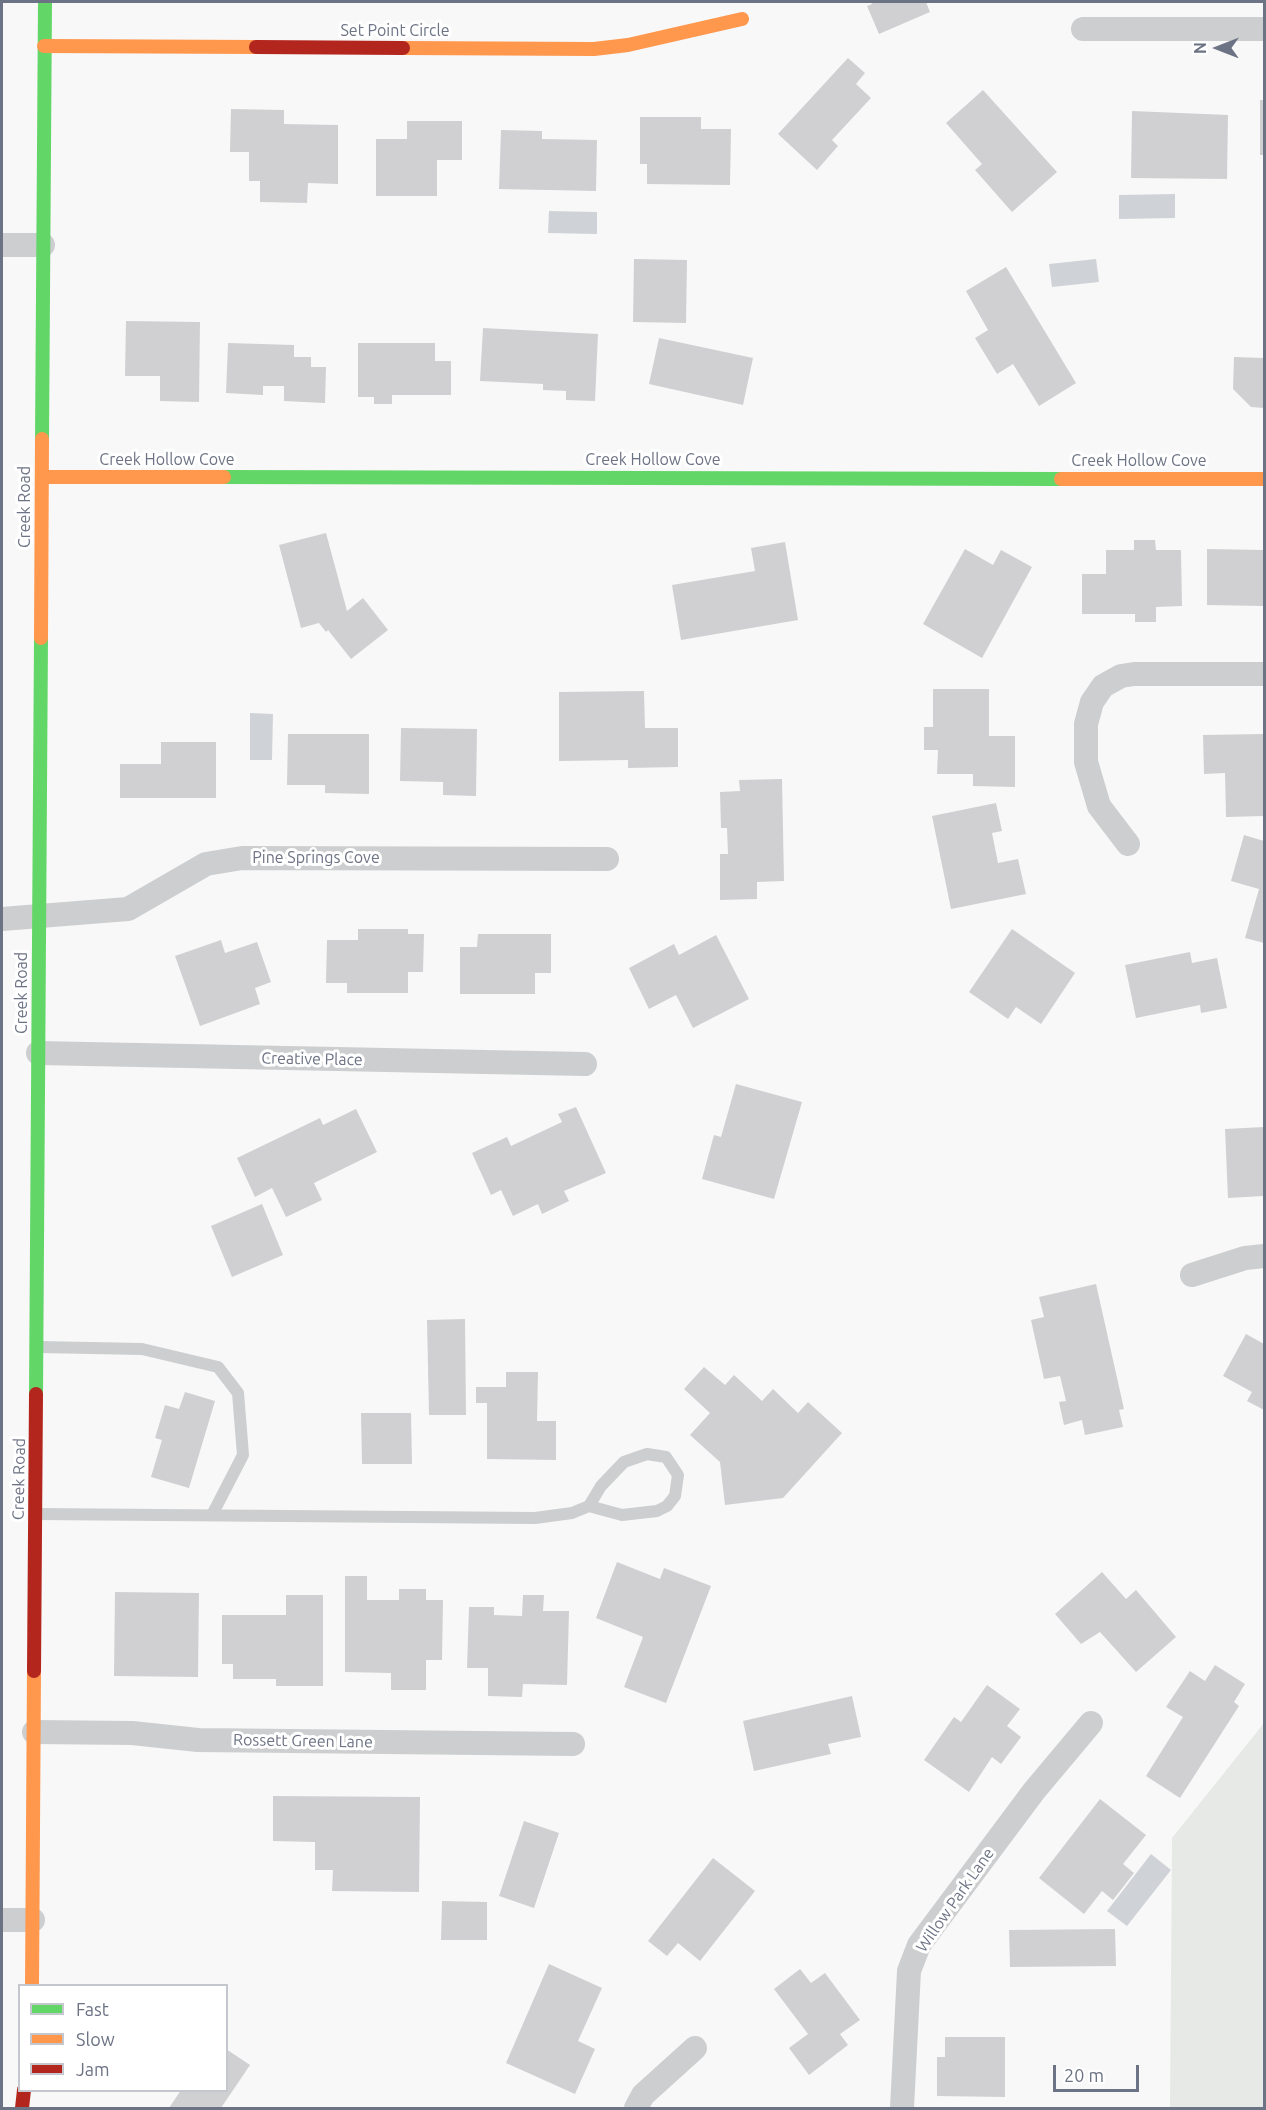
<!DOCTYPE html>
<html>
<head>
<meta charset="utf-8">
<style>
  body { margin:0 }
  #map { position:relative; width:1266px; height:2110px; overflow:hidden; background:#f8f8f8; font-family:Ubuntu,sans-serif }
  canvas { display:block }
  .frame { position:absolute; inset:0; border:3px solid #6c7384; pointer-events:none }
  .legend { position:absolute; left:18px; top:1984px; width:210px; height:108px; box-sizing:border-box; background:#fff; border:2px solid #c4c7ce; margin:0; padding:8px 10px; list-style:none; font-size:18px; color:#6c7384 }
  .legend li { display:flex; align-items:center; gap:12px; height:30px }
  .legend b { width:30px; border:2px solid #c4c7ce }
  .north { position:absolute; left:1188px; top:18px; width:60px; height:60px; -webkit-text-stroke:4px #fff; paint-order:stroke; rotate:270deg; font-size:16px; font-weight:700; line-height:24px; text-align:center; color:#6c7384 }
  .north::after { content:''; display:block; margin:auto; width:21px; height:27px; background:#6c7384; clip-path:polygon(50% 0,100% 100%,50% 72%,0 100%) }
  .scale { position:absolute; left:1053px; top:2065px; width:86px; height:27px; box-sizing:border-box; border:3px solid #6c7384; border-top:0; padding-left:8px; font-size:18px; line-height:21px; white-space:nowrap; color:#6c7384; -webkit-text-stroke:4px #fff; paint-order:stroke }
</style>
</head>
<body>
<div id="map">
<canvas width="1266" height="2110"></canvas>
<div class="frame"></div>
<ul class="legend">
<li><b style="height:8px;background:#63d668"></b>Fast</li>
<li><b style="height:8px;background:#ff974d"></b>Slow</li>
<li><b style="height:8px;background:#b3261e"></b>Jam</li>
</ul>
<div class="north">N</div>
<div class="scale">20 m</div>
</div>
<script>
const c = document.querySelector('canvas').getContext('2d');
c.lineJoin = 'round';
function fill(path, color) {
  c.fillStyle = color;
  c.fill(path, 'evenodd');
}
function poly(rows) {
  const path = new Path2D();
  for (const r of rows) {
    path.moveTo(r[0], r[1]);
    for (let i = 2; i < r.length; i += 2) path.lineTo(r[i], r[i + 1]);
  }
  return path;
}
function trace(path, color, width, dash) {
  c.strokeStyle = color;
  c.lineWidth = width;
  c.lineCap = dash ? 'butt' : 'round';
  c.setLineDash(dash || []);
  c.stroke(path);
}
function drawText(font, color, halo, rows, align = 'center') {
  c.font = font + ' Ubuntu,sans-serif';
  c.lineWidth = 6;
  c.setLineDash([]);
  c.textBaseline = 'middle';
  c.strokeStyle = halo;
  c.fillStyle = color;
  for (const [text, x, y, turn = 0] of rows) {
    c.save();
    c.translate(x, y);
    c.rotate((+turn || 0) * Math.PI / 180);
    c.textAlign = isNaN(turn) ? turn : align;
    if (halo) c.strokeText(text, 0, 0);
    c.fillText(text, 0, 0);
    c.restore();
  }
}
fill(poly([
  [1264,1723,1264,2108,1170,2108,1172,1838]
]), '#e6e9e6');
fill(poly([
  [1175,194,1175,218,1119,219,1119,195],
  [549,211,597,212,597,234,548,233],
  [1096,259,1099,282,1052,287,1049,264],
  [250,713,273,714,272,760,250,760],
  [1151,1854,1171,1870,1127,1926,1107,1911]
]), '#cfd2d7');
fill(poly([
  [871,2,926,2,930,12,879,34,867,6,872,4],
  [848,58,865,73,856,84,871,98,832,140,838,146,817,170,778,134],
  [983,90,1057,172,1012,212,975,170,982,164,946,123],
  [1260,100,1264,100,1264,155,1260,155],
  [231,109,284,110,284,124,338,125,338,184,308,183,307,203,260,202,260,181,249,181,249,152,230,152],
  [1132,111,1228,115,1227,179,1131,178],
  [640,117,701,117,701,129,731,129,730,185,647,184,647,164,640,164],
  [407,121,462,121,462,160,437,160,437,196,376,196,376,139,407,139],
  [501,130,542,131,542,139,597,140,596,191,499,189],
  [634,259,687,260,686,323,633,322],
  [1006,267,1076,383,1039,406,1013,364,997,374,975,338,988,330,966,291],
  [126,321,200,322,199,402,160,401,160,376,125,376],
  [483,328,598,334,595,401,566,400,566,391,543,390,543,384,480,381],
  [659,338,753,358,743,405,649,384],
  [228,343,294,345,294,357,311,357,311,367,326,367,325,403,284,401,284,386,263,386,263,395,226,393],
  [358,343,435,343,435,361,451,361,451,395,392,395,392,404,374,404,374,397,358,397],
  [1234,357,1264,358,1264,408,1251,407,1233,389],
  [326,533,347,611,363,598,388,630,351,659,328,630,326,632,319,623,301,628,279,545],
  [1134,540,1155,540,1156,550,1181,550,1182,606,1156,607,1156,622,1135,622,1135,614,1082,614,1082,574,1106,574,1106,550,1134,550],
  [785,542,798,620,681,640,672,585,755,571,751,548],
  [965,549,993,565,1001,550,1032,567,982,658,923,624],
  [1207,549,1264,550,1264,606,1207,605],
  [933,689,989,689,989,736,1015,736,1015,787,973,786,973,774,937,774,938,750,924,750,924,727,933,727],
  [644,691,645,728,678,728,678,767,628,768,628,760,559,761,559,692],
  [401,728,477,729,476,796,443,795,443,782,400,781],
  [288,734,369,734,369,794,325,793,325,785,287,785],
  [1264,734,1264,816,1226,817,1225,773,1204,774,1203,735],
  [161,742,216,742,216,798,120,798,120,764,161,764],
  [782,779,784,881,757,882,757,899,720,900,720,854,728,854,727,828,721,828,720,792,740,791,739,780],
  [996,803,1002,831,992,833,998,863,1018,859,1026,894,951,909,932,816],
  [1244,835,1264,841,1264,943,1245,938,1259,889,1231,881],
  [358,929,408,929,408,934,424,934,423,972,408,972,408,993,347,993,347,983,326,983,327,940,358,940],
  [1012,929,1075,973,1041,1024,1016,1007,1008,1019,969,992],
  [478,934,551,934,551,973,535,973,535,994,460,994,460,947,477,947],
  [716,935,749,999,693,1028,676,995,649,1009,629,968,674,944,679,955],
  [221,940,225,953,257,942,271,982,255,988,260,1004,200,1026,175,956],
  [1190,952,1192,963,1217,958,1227,1008,1201,1013,1200,1005,1136,1018,1125,965],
  [736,1084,802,1102,774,1199,702,1179,714,1135,721,1137],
  [576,1107,606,1173,564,1191,569,1201,542,1214,538,1204,513,1216,501,1190,491,1195,472,1153,507,1137,511,1146,562,1122,558,1114],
  [356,1109,377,1152,314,1183,322,1200,286,1217,272,1188,255,1197,237,1158,320,1118,323,1125],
  [1264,1127,1264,1196,1228,1198,1225,1129],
  [262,1204,283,1255,232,1277,211,1226],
  [1096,1284,1124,1409,1119,1410,1123,1427,1085,1435,1082,1420,1064,1425,1059,1402,1066,1401,1060,1376,1044,1379,1031,1320,1044,1317,1039,1297],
  [465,1319,466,1415,429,1415,427,1320],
  [1246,1334,1264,1344,1264,1410,1247,1401,1252,1392,1223,1376],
  [704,1367,725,1385,734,1375,762,1401,773,1389,798,1413,808,1402,842,1433,783,1498,725,1505,720,1462,690,1435,710,1413,684,1389],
  [506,1372,538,1372,537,1421,556,1421,556,1460,487,1459,487,1403,476,1403,476,1387,506,1387],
  [185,1392,215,1401,189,1488,151,1477,162,1440,155,1438,165,1405,179,1409],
  [361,1413,411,1413,412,1464,362,1464],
  [617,1562,660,1579,664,1568,711,1586,666,1703,624,1687,643,1637,596,1618],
  [1102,1572,1126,1599,1136,1590,1176,1637,1136,1672,1100,1632,1081,1644,1055,1614],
  [345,1576,367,1576,367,1600,399,1600,399,1589,426,1589,426,1600,443,1600,442,1660,426,1660,426,1690,391,1690,391,1673,345,1672],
  [115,1592,199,1593,198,1677,114,1676],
  [286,1595,323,1595,323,1686,276,1686,276,1679,233,1679,233,1664,222,1664,222,1615,286,1615],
  [523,1595,544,1595,543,1611,569,1611,567,1685,523,1684,522,1697,488,1696,488,1668,467,1668,469,1607,494,1607,494,1615,522,1616],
  [1215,1665,1245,1684,1234,1702,1239,1706,1180,1798,1146,1776,1183,1717,1166,1707,1190,1671,1205,1681],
  [987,1685,1020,1709,1007,1726,1021,1737,1001,1764,992,1757,969,1792,924,1760,954,1717,961,1722],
  [852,1696,861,1737,828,1744,831,1754,754,1771,743,1721],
  [273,1796,420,1797,419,1892,332,1891,333,1870,315,1870,315,1842,273,1841],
  [1100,1799,1146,1835,1123,1864,1134,1873,1113,1900,1102,1891,1084,1914,1039,1878],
  [524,1821,559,1833,534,1908,499,1896],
  [713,1858,755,1891,700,1961,678,1943,667,1956,648,1941],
  [442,1901,487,1902,487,1940,441,1940],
  [1115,1929,1116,1966,1010,1967,1009,1930],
  [549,1964,602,1988,578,2041,595,2049,575,2094,506,2063],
  [800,1969,811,1983,825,1973,860,2020,840,2034,848,2045,809,2075,789,2048,808,2034,774,1989],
  [945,2037,1005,2037,1005,2097,937,2096,937,2057,945,2057],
  [226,2049,250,2065,221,2108,169,2108,181,2090,226,2090]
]), '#d0d0d2');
trace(poly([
  [39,1347,142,1349,218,1367,238,1393,243,1455,212,1515],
  [36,1514,535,1518,572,1513,589,1506,601,1486,624,1462,647,1454,666,1457,678,1475,675,1496,667,1506,657,1511,622,1515,589,1506]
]), '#cdcecf', 12);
trace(poly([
  [1083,29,1264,29],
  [2,245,43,245],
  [1128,844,1099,806,1086,762,1086,724,1092,702,1103,686,1121,676,1134,674,1264,674],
  [2,919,128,909,206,864,242,858,607,859],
  [38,1053,585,1064],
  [1192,1275,1245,1258,1264,1256],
  [34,1732,132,1733,198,1740,573,1744],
  [2,1920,33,1920],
  [636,2108,643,2095,695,2048],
  [902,2108,909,1971,919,1945,1034,1791,1091,1723]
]), '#cdcecf', 24);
trace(poly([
  [42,439,45,2],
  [224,477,1061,479],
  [36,1394,41,638]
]), '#63d668', 14);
trace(poly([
  [44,46,256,47],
  [403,48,594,49,628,45,742,19],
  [42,477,224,477],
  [1061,479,1264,479],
  [41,638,42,439],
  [32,1986,34,1671]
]), '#ff974d', 14);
trace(poly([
  [256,47,403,48],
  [34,1671,36,1394],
  [22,2108,24,2090]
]), '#b3261e', 14);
drawText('16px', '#6c7384', '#fff', [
  ["Set Point Circle",395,31],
  ["Creek Hollow Cove",167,460],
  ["Creek Hollow Cove",653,460],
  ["Creek Hollow Cove",1139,461],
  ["Creek Road",25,507,-90],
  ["Pine Springs Cove",316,858],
  ["Creek Road",22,993,-90],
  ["Creative Place",312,1059,1],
  ["Creek Road",19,1479,-89],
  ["Rossett Green Lane",303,1741,1],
  ["Willow Park Lane",955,1900,-55]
]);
</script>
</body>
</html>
